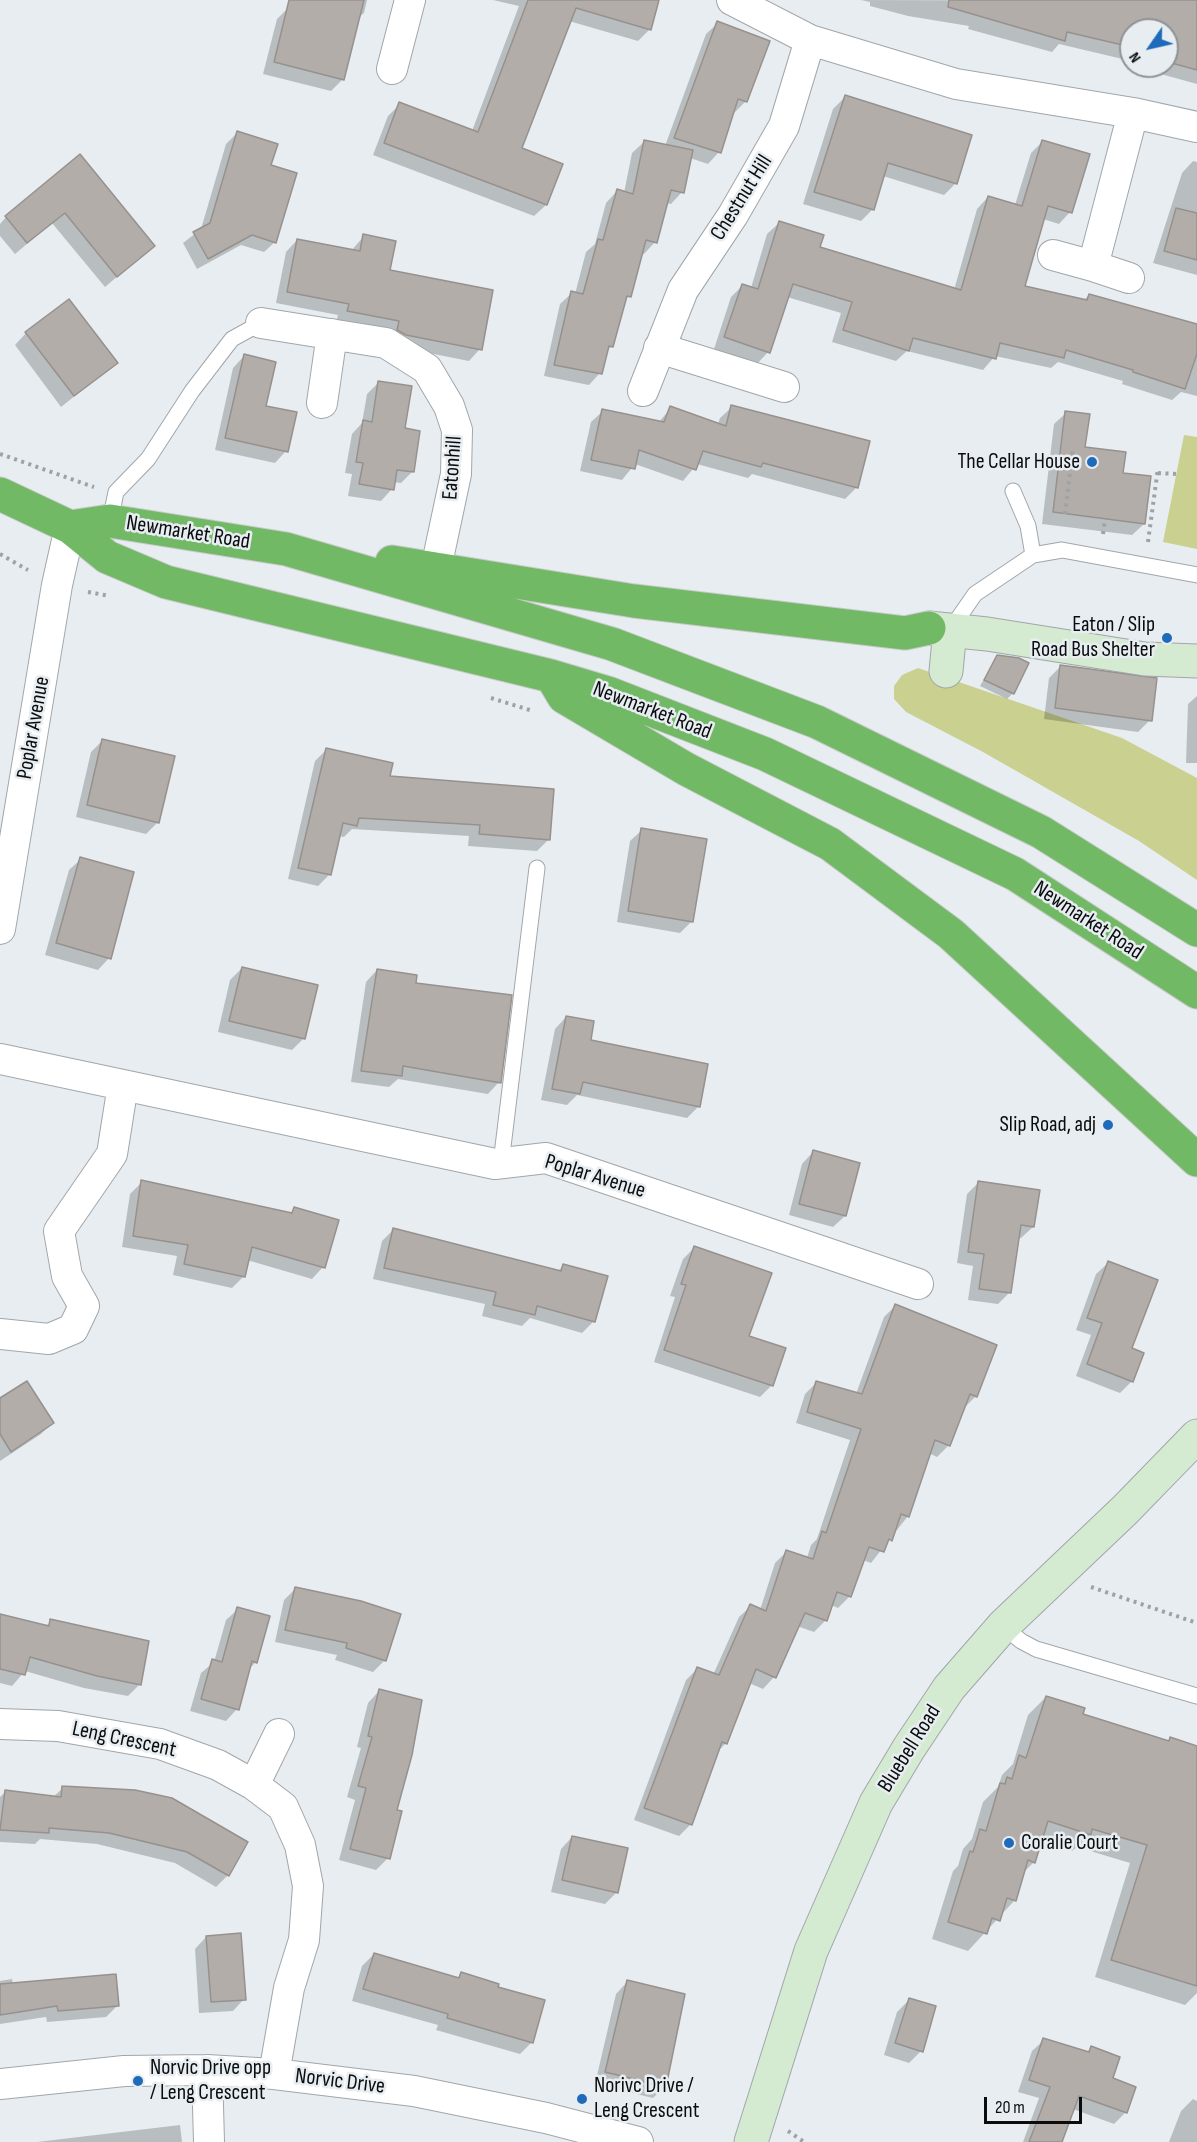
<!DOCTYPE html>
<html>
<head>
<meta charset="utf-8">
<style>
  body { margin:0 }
  #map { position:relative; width:1197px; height:2142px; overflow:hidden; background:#e7edf1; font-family:"Sofia Sans Condensed",sans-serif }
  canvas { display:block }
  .north { position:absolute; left:1119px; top:18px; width:60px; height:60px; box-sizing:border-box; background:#e7edf1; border:2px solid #8f9396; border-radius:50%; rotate:236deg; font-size:16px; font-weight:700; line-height:24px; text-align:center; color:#0a0c0d }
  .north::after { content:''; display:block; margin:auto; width:21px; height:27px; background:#1f6aba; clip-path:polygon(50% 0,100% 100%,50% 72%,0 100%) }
  .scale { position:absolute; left:984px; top:2097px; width:98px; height:27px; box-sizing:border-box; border:3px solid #0a0c0d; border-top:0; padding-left:8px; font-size:18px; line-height:21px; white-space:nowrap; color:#0a0c0d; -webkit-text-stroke:4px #e7edf1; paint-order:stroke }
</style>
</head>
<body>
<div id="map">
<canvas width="1197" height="2142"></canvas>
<div class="north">N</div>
<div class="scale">20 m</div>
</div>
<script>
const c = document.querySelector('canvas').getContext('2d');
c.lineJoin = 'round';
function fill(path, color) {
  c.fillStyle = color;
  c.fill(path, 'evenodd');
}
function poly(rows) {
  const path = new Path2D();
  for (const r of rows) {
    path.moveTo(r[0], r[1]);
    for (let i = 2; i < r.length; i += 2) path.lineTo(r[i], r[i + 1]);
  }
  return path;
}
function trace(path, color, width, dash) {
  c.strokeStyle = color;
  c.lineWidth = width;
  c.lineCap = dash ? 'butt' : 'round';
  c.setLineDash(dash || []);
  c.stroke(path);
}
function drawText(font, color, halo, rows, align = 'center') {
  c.font = font + ' "Sofia Sans Condensed",sans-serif';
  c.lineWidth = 5;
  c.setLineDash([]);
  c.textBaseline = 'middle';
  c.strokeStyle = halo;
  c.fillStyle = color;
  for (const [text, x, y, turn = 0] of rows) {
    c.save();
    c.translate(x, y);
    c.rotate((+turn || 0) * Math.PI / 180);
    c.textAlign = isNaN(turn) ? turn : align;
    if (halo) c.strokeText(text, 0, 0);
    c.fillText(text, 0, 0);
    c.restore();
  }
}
fill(poly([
  [1184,435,1197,437,1197,549,1163,542],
  [918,668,1122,738,1197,778,1197,880,1139,841,983,752,906,712,894,699,894,686,902,675]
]), '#cad190');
fill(poly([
  [311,0,367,0,364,13,358,18,343,79,331,91,263,74,277,19,289,7],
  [493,0,658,0,650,29,638,41,569,21,520,149,546,205,534,216,373,155,388,116,400,104,472,131,519,6],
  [861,0,1197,1,1197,84,1157,73,1159,68,1151,66,1167,66,1167,30,1131,30,1131,61,1059,44,1052,52,968,29,969,26,908,16,870,6,870,2],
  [718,23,746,101,734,113,732,112,719,152,708,164,690,158,682,192,671,204,666,203,655,242,644,254,641,253,629,296,623,302,612,346,606,351,600,373,589,385,544,376,560,304,572,293,575,294,586,252,595,244,606,203,617,191,624,193,632,153,644,142,665,146,706,34],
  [845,97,956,183,944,195,883,176,873,209,861,221,803,204,833,109],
  [237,133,269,166,275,242,264,252,241,245,197,269,183,243,201,229,226,144],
  [1043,141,1070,212,1059,224,1043,219,1023,287,1083,301,1089,295,1197,325,1197,396,1181,392,1172,400,1122,384,1123,381,1058,362,1051,368,995,356,983,370,907,351,896,361,832,342,841,313,787,297,768,352,757,364,714,349,731,297,743,285,751,288,767,234,779,223,818,248,954,290,977,209,988,197,1015,205,1031,153],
  [80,157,153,246,105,287,52,223,15,254,0,236,0,224,6,217],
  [1193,161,1197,162,1197,275,1153,263,1182,173],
  [364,236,389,271,480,349,469,361,393,346,336,322,338,315,276,303,286,252,297,240,351,251],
  [26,333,116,363,61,407,15,345],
  [244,356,264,407,286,451,275,463,215,450,233,368],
  [379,382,403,429,412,472,401,483,393,482,392,489,381,501,348,496,352,474,345,473,352,434,362,423,367,394],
  [732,407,868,442,856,488,845,499,752,474,748,478,697,464,683,481,635,464,622,480,580,471,591,422,603,411,658,423,671,408,718,424,720,418],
  [1066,413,1084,449,1122,474,1144,524,1132,535,1042,524,1054,424],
  [997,656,1027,663,1012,694,1007,699,980,686],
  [1061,666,1150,720,1138,732,1044,719,1049,678],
  [1197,696,1197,763,1186,763,1188,704],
  [103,740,158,822,146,834,76,817,91,752],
  [326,750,389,777,549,839,537,851,468,846,469,836,352,829,344,837,339,836,330,874,318,886,288,879,315,761],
  [642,830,692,921,680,933,617,922,630,841],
  [81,859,109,958,98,970,45,955,69,870],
  [242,968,304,1038,292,1050,218,1032,230,980],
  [377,970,414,984,499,1082,488,1094,398,1079,389,1087,351,1082,366,982],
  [566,1017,589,1041,699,1106,687,1118,577,1095,567,1105,541,1100,555,1029],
  [813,1152,845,1216,833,1227,789,1215,802,1164],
  [142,1182,289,1214,295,1209,323,1267,312,1279,247,1260,244,1276,232,1288,173,1275,177,1256,122,1247,130,1194],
  [979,1182,1033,1227,1021,1238,1017,1238,1010,1292,998,1304,968,1300,973,1266,957,1263,967,1194],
  [393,1230,558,1271,564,1265,594,1321,582,1333,530,1318,522,1326,482,1316,485,1304,373,1279,382,1241],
  [695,1247,772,1385,760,1397,654,1362,675,1297,670,1296,683,1259],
  [1108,1263,1130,1349,1132,1381,1120,1393,1076,1376,1091,1335,1076,1330,1096,1274],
  [895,1306,976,1396,964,1408,949,1445,937,1457,929,1453,908,1516,871,1563,863,1560,850,1596,838,1608,831,1605,826,1620,814,1632,797,1626,774,1677,763,1689,749,1683,726,1743,716,1753,691,1824,679,1836,634,1820,686,1680,697,1669,713,1675,739,1617,751,1606,760,1610,775,1563,787,1551,807,1558,811,1545,817,1539,850,1440,796,1423,805,1394,817,1382,856,1394,884,1317],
  [0,1400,52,1423,41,1434,0,1461],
  [295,1589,385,1660,373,1672,335,1660,337,1655,275,1642,284,1600],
  [238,1609,256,1662,248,1670,237,1709,226,1721,190,1711,201,1673,214,1662,226,1620],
  [0,1617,45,1627,51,1621,140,1684,128,1696,84,1688,25,1671,12,1686,0,1683],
  [379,1691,395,1811,388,1858,376,1870,339,1860,355,1800,347,1797,361,1748,357,1747,368,1703],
  [1046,1697,1081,1715,1168,1742,1171,1739,1197,1747,1197,1993,1185,2005,1095,1977,1130,1863,1077,1847,1072,1851,1040,1841,1034,1862,1023,1873,1014,1901,968,1951,932,1939,953,1871,958,1866,963,1849,972,1839,983,1802,998,1787,1002,1775,1013,1764,1028,1715],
  [63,1788,246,1843,228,1875,216,1887,175,1863,97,1844,40,1839,35,1844,0,1842,0,1797,6,1791,53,1797],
  [572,1837,617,1892,605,1904,551,1892,561,1849],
  [206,1937,244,1999,233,2011,199,2013,195,1949],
  [374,1954,457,1978,461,1974,532,2042,520,2054,436,2030,438,2025,352,2001,362,1966],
  [12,1979,13,1984,118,2005,106,2017,47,2022,46,2017,0,2024,0,1981],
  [627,1982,673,2053,665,2086,653,2098,595,2084,616,1994],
  [909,2000,921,2051,909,2063,884,2055,897,2012],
  [1044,2040,1086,2053,1091,2048,1111,2079,1126,2112,1114,2124,1073,2109,1060,2142,1023,2142,1039,2098,1018,2092,1032,2051],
  [1193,2099,1197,2101,1197,2142,1169,2142,1181,2111],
  [180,2125,182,2142,37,2142]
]), '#0003');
const building = poly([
  [289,0,364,0,344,80,274,62,289,0],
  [528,0,659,0,651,30,576,8,522,148,563,164,547,205,384,143,399,102,478,132,528,0],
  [949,0,1197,0,1197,70,1168,62,1167,30,1131,30,1131,47,1067,32,1065,41,948,7,949,0],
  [717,21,770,41,747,102,738,99,721,153,674,138,717,21],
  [845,95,972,135,957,184,888,163,874,210,814,192,845,95],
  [237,131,278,144,271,165,297,173,276,243,252,235,208,259,193,232,210,223,237,131],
  [644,140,693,150,684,193,671,190,657,243,646,240,631,297,627,296,613,347,609,346,602,374,554,365,571,291,583,294,598,239,603,240,617,189,633,194,644,140],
  [1042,140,1090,154,1072,213,1048,206,1025,286,1087,300,1089,294,1197,324,1197,354,1185,389,1133,372,1133,370,1066,350,1064,358,1000,343,996,359,913,338,909,351,843,330,852,302,793,284,770,353,724,337,742,284,758,289,779,221,824,235,820,247,961,290,988,196,1022,206,1042,140],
  [80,154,155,246,117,277,65,213,27,243,5,216,80,154],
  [1176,208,1197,213,1197,260,1164,251,1176,208],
  [363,234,396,241,390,270,493,290,482,350,406,335,397,330,399,321,347,311,349,304,287,292,297,239,360,251,363,234],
  [69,299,118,363,74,396,25,332,69,299],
  [244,354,276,362,266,406,297,412,288,452,225,438,244,354],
  [378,381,412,386,405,428,420,431,414,472,397,470,394,490,359,484,363,463,356,462,363,420,372,422,378,381],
  [731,405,870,441,858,488,763,463,761,467,703,451,696,470,639,450,635,469,591,460,602,409,664,422,670,406,726,426,731,405],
  [1065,411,1090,414,1085,447,1126,452,1123,473,1151,476,1145,524,1053,512,1065,411],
  [997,655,1019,658,1029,663,1014,694,984,680,997,655],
  [1060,665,1157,678,1152,721,1055,708,1060,665],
  [102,739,175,756,159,823,87,805,102,739],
  [326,748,393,763,390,776,554,789,550,840,479,834,480,825,359,818,357,826,343,823,331,875,298,868,326,748],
  [641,828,707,839,693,922,628,911,641,828],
  [80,857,134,872,111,959,56,943,80,857],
  [242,967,318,985,305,1039,229,1021,242,967],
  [377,969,417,975,416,983,512,995,501,1083,403,1066,402,1076,361,1071,377,969],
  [566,1016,594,1021,591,1040,708,1064,700,1107,583,1082,580,1094,552,1089,566,1016],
  [813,1150,860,1163,846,1216,799,1204,813,1150],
  [141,1180,292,1213,294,1207,339,1220,325,1268,252,1247,245,1277,184,1264,188,1245,133,1236,141,1180],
  [978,1181,1040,1190,1034,1227,1021,1225,1011,1293,979,1289,984,1254,968,1252,978,1181],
  [393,1228,561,1271,563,1264,608,1276,595,1322,537,1306,535,1315,493,1305,496,1292,384,1268,393,1228],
  [694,1246,772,1273,749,1336,786,1348,773,1386,664,1350,686,1285,681,1284,694,1246],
  [1108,1261,1158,1280,1132,1348,1144,1353,1133,1382,1087,1364,1102,1323,1087,1318,1108,1261],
  [895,1304,997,1345,977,1397,970,1394,950,1446,935,1440,909,1517,901,1514,892,1541,889,1539,884,1552,869,1547,851,1597,837,1592,827,1621,805,1613,776,1678,756,1669,727,1744,722,1742,692,1825,644,1808,697,1667,719,1675,750,1604,766,1611,786,1550,813,1559,822,1531,826,1533,861,1429,807,1412,816,1381,862,1394,895,1304],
  [27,1381,54,1423,11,1452,0,1434,0,1398,27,1381],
  [295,1587,361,1601,401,1614,386,1661,346,1648,347,1643,285,1630,295,1587],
  [237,1607,270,1616,257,1663,252,1661,239,1710,201,1699,212,1659,222,1662,237,1607],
  [0,1614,49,1626,50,1619,149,1641,141,1685,97,1676,30,1657,25,1675,0,1669,0,1614],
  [379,1689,422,1700,412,1755,397,1810,402,1811,390,1859,350,1849,366,1788,358,1786,372,1737,368,1736,379,1689],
  [1046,1696,1085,1708,1083,1714,1169,1741,1170,1737,1197,1746,1197,1986,1111,1960,1147,1845,1092,1829,1091,1835,1048,1821,1035,1863,1028,1860,1016,1901,1007,1898,1000,1921,992,1918,987,1934,948,1922,970,1851,973,1852,980,1829,986,1831,1000,1783,1005,1784,1007,1777,1012,1779,1019,1755,1026,1758,1046,1696],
  [62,1786,135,1790,172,1798,248,1842,229,1876,187,1852,109,1833,49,1828,49,1833,0,1830,5,1790,61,1797,62,1786],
  [572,1836,628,1848,618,1893,562,1880,572,1836],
  [241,1933,246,2000,211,2002,206,1936,241,1933],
  [374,1953,459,1978,461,1972,499,1984,498,1987,545,2000,533,2043,447,2018,448,2014,363,1989,374,1953],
  [116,1974,119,2006,58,2011,57,2006,0,2015,0,1984,116,1974],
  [627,1980,685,1994,666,2087,605,2072,627,1980],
  [909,1998,936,2006,923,2052,895,2043,909,1998],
  [1043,2038,1089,2052,1091,2046,1120,2057,1113,2078,1136,2087,1127,2113,1079,2096,1062,2142,1029,2142,1050,2087,1029,2080,1043,2038]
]);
fill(building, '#b3adaa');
trace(building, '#97918e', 1.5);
const lane = poly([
  [1013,491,1028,526,1033,555],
  [110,521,116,492,148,459,192,391,232,339,261,323],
  [950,630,975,594,1033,555,1062,550,1197,575],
  [501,1163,537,868],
  [1003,1626,1021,1641,1036,1649,1197,1696]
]);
const street = poly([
  [732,0,810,40,956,84,1133,113,1197,127],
  [392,69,410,0],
  [1053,255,1093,266,1133,113],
  [1093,266,1129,278],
  [261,323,386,343,427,369,449,406,457,430,456,474,436,568],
  [659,348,784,387],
  [643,391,683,290,733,215,784,126,810,40],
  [322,403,332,334],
  [0,929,57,585,70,527],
  [0,1059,495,1164,546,1158,918,1284],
  [0,1334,49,1339,73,1329,84,1306,67,1276,59,1231,112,1154,123,1085],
  [0,1724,58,1726,160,1744,218,1765,254,1785,283,1807,300,1845,308,1886,304,1940,289,1988,274,2074],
  [254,1785,279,1734],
  [207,2070,209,2142],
  [0,2084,124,2071,207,2070,274,2074,414,2091,546,2118,638,2142]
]);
const secondary = poly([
  [929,628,987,634,1145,659,1197,661],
  [946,671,950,630],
  [751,2142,811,1951,876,1803,909,1748,949,1688,1003,1626,1125,1510,1197,1436]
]);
const highway = poly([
  [0,494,70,527,107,557,166,582,551,676,608,693,765,754,1015,874,1197,992],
  [70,527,110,521,286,549,612,644,817,722,1041,832,1197,930],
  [392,562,634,601,905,633,929,628],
  [555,682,564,697,686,769,830,844,951,934,1197,1160]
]);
trace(lane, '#a1a6aa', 17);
trace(street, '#a1a6aa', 32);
trace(secondary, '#a1a6aa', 35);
trace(highway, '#c9caca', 35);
trace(poly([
  [0,454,94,487],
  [1158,473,1176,474],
  [1065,514,1073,447],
  [1103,534,1105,519],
  [1148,542,1158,468],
  [0,554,28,570],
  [88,592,110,596],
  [491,698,533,711],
  [1091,1587,1197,1623],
  [788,2131,804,2142]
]), '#9da2a5', 4, [3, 4.5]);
trace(lane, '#fff', 15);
trace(street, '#fff', 30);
trace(secondary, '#d4ead1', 33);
trace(highway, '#71b965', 33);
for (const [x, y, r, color] of [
  [1092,462,6,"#1f6aba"],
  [1167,638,6,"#1f6aba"],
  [1108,1125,6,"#1f6aba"],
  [1009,1843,6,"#1f6aba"],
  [138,2081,6,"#1f6aba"],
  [582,2099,6,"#1f6aba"]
]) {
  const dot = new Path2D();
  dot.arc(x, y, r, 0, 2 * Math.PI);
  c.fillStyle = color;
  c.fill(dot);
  trace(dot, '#e7edf1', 2);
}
drawText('22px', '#0a0c0d', '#e7edf1', [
  ["Chestnut Hill",742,198,-58],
  ["Eatonhill",453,468,-86],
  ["Newmarket Road",188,533,9],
  ["Newmarket Road",652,711,21],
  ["Poplar Avenue",34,728,-80],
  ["Newmarket Road",1088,921,33],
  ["Poplar Avenue",595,1177,17],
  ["Leng Crescent",124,1740,12],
  ["Bluebell Road",910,1749,-58],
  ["Norvic Drive",340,2082,7]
]);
drawText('22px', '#0a0c0d', '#e7edf1', [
  ["The Cellar House",1080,462],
  ["Eaton / Slip",1155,625],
  ["Road Bus Shelter",1155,650],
  ["Slip Road, adj",1096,1125],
  ["Coralie Court",1021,1843,"left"],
  ["Norvic Drive opp",150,2068,"left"],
  ["/ Leng Crescent",150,2093,"left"],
  ["Norivc Drive /",594,2086,"left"],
  ["Leng Crescent",594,2111,"left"]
], 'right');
</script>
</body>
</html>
